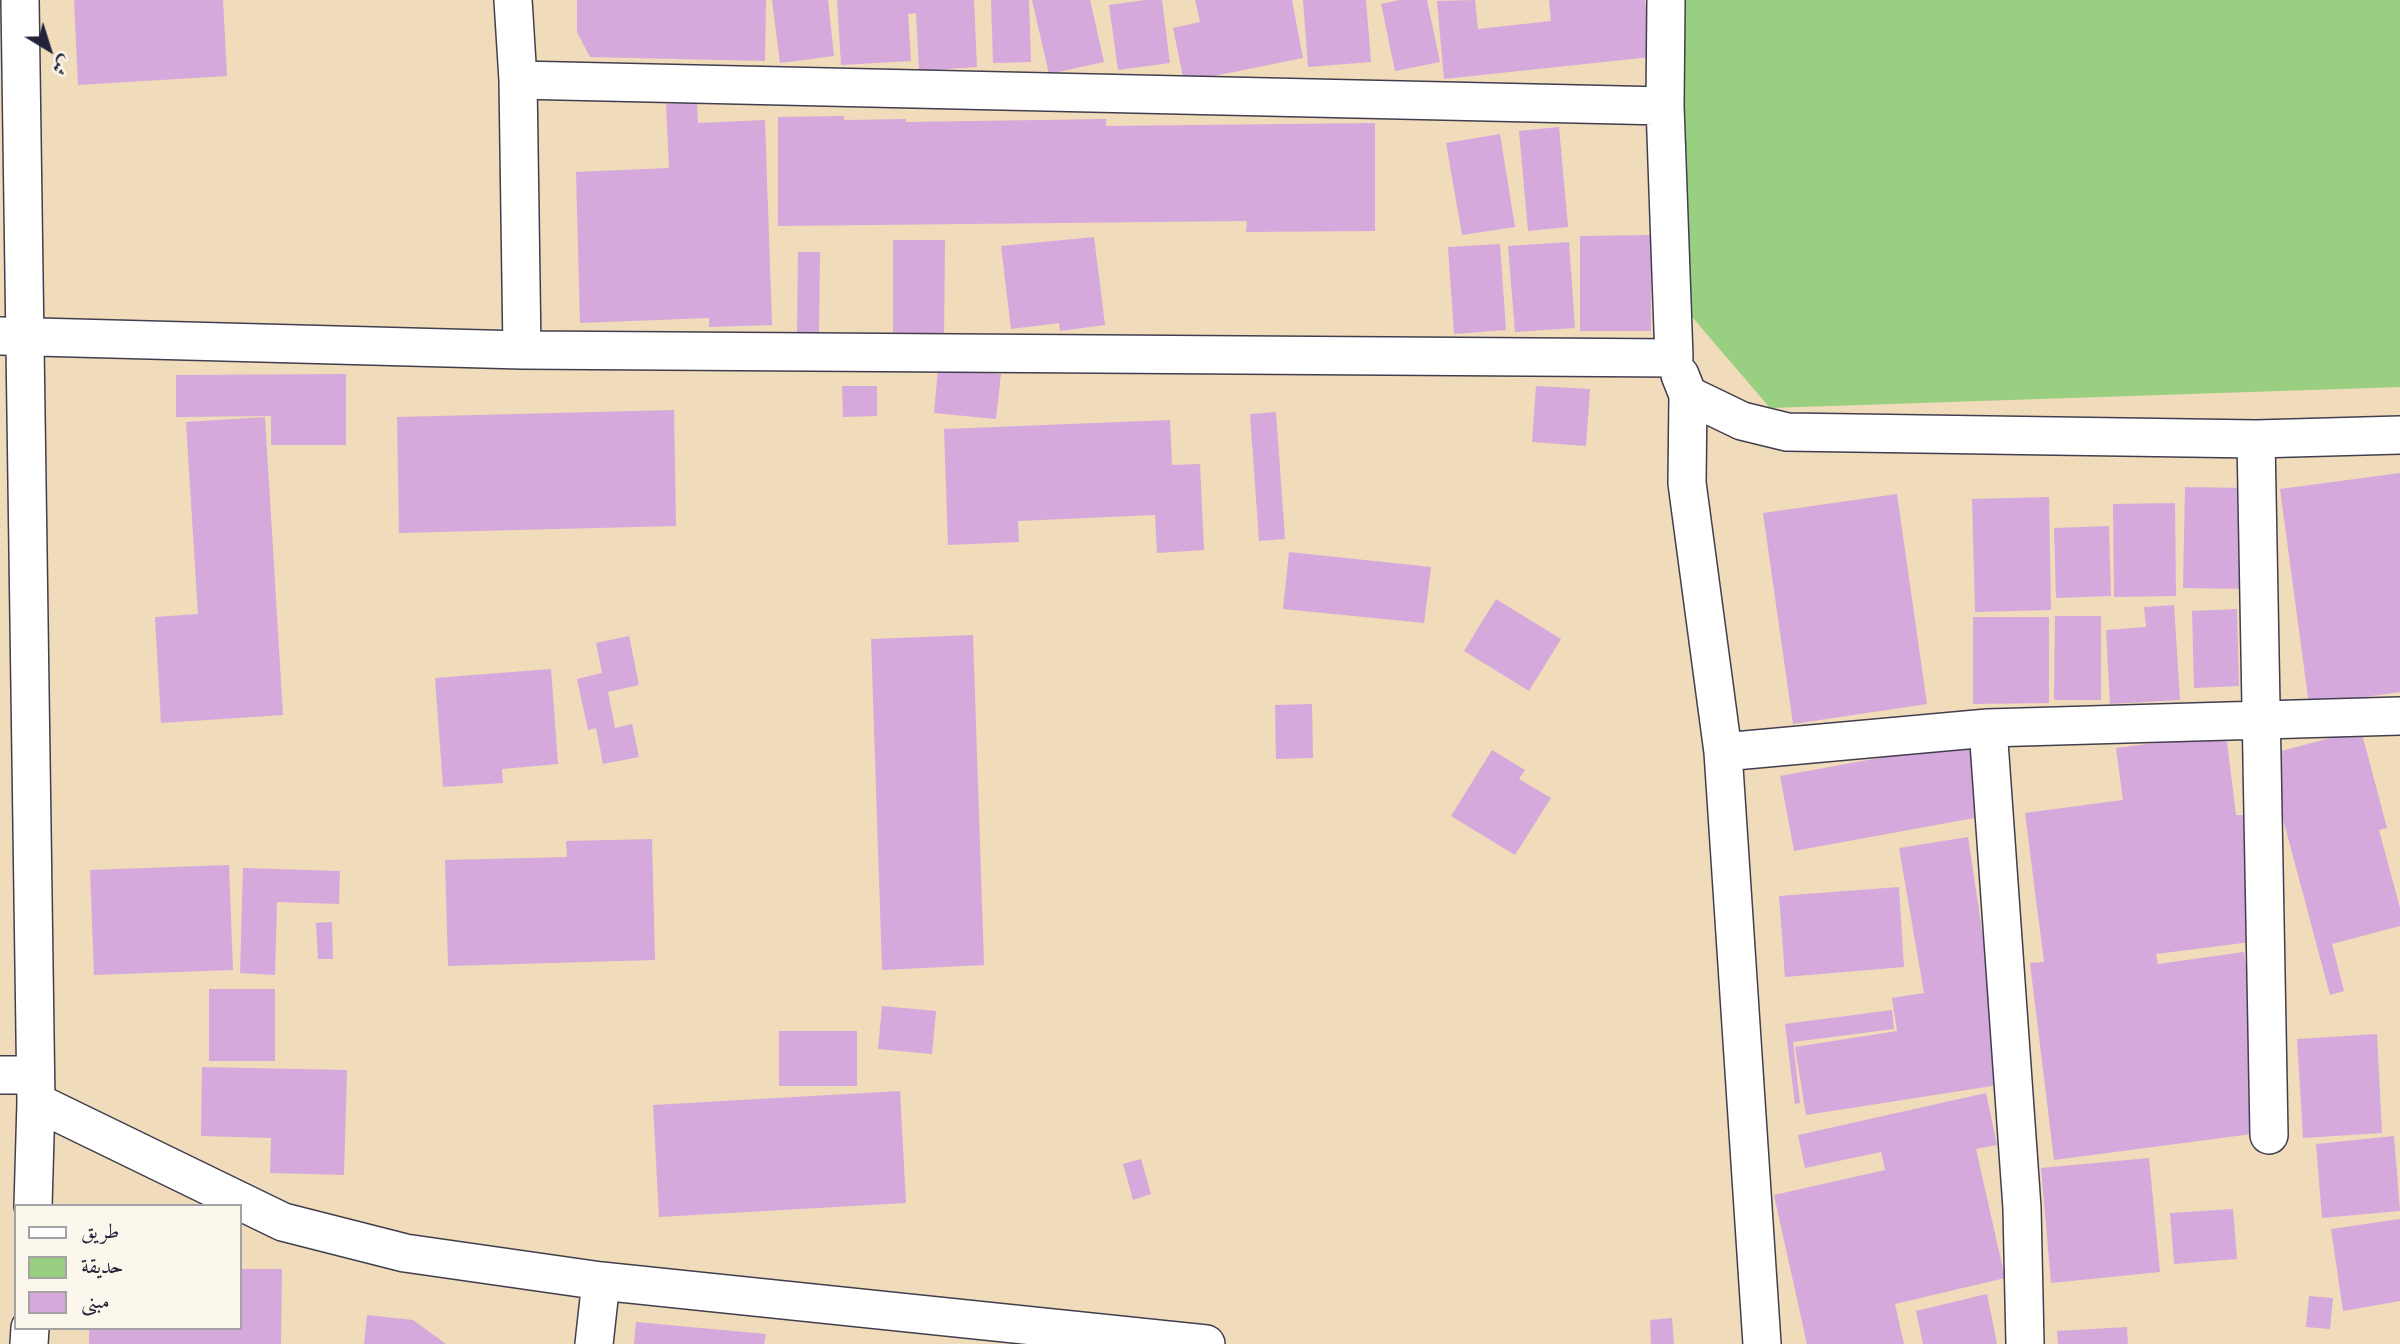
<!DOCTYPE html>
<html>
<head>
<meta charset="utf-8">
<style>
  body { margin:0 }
  #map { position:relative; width:2400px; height:1344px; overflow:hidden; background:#f0dbba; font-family:Cardo,Amiri,serif }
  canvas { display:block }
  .legend { position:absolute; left:14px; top:1204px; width:228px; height:126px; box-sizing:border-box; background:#fbf7ec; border:2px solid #a4a2a5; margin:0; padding:9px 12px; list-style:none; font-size:21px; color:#22223b }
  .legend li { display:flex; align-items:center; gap:14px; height:35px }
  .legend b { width:35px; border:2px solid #a4a2a5 }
  .north { position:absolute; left:14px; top:14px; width:70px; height:70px; -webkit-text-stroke:5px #fbf7ec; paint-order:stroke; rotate:142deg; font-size:19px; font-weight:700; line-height:28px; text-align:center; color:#22223b }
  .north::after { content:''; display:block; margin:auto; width:24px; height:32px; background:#22223b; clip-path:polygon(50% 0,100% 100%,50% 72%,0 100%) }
</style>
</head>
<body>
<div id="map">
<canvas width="2400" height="1344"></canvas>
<ul class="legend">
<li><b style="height:9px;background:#fff"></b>طريق</li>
<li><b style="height:19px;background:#99cf80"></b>حديقة</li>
<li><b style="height:19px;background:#d5a9dc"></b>مبنى</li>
</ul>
<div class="north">ش</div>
</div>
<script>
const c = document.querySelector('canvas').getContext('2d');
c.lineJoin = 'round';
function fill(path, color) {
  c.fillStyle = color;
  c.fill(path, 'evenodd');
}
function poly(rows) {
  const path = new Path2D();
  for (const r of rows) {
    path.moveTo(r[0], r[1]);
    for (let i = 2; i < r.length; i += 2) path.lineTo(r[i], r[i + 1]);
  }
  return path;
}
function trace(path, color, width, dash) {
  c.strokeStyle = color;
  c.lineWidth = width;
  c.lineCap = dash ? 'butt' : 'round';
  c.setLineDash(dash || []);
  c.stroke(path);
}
fill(poly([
  [1681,0,2400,0,2400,387,1770,408,1687,311]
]), '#99cf80');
fill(poly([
  [74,0,223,0,227,76,78,85],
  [577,0,766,0,765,61,590,57,577,32],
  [772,0,828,0,834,56,780,63],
  [837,0,974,0,977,67,919,71,916,13,908,14,911,61,841,65],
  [991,0,1029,0,1031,62,993,63],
  [1032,0,1090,0,1104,62,1049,74],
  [1145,0,1162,0,1170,63,1118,70,1109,5],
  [1195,0,1292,0,1303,58,1184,82,1173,28,1200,22],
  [1303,0,1366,0,1371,62,1308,67],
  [1399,0,1427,0,1440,62,1395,71,1381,4],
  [1475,0,1478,29,1551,21,1549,0,1645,0,1651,57,1444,79,1437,1],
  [697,103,698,123,765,120,772,325,709,327,709,318,580,323,576,172,669,168,666,104],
  [844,116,844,120,906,119,906,122,1106,119,1106,126,1375,123,1375,231,1246,232,1247,221,778,226,778,117],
  [1559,127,1568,227,1528,231,1519,131],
  [1500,134,1515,227,1462,235,1446,143],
  [1651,235,1651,331,1580,331,1580,236],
  [1094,237,1105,325,1060,331,1059,323,1011,329,1001,246],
  [893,240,945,240,944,336,893,335],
  [1569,242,1575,328,1515,332,1508,246],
  [1500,244,1506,330,1454,334,1448,247],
  [798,252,820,252,819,333,797,334],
  [938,368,1001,374,996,419,934,413],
  [346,374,346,445,271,445,271,416,176,417,176,375],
  [842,386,877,386,877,416,843,417],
  [1536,386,1590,389,1586,446,1532,442],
  [674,410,676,526,399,533,397,417],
  [1276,412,1285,539,1259,541,1250,414],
  [265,417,283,715,161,723,155,617,198,614,186,422],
  [1170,420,1172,465,1200,464,1204,550,1157,553,1155,515,1018,521,1019,542,948,545,944,429],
  [2400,473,2400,692,2309,705,2280,489],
  [2185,487,2246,488,2245,589,2183,588],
  [1897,494,1927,704,1793,724,1763,513],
  [2049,497,2051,610,1975,612,1972,499],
  [2175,503,2176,596,2114,597,2113,504],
  [2109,526,2111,596,2056,598,2054,528],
  [1289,552,1431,567,1424,623,1283,609],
  [1496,599,1561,639,1529,691,1464,651],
  [2174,605,2180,700,2110,704,2106,630,2146,627,2144,607],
  [2237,609,2239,686,2194,688,2192,611],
  [2055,616,2101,616,2101,700,2054,700],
  [1973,617,2049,617,2049,703,1973,704],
  [973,635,984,965,882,970,871,639],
  [629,636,639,685,608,692,615,728,632,724,639,757,603,764,596,728,588,730,577,679,602,673,596,643],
  [551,669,558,764,502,769,503,783,443,787,435,678],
  [1312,704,1313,758,1276,759,1275,705],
  [2361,730,2387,828,2379,830,2400,908,2400,926,2332,944,2344,991,2330,995,2266,755],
  [2226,734,2236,815,2243,815,2259,941,2156,954,2158,964,2244,952,2267,1132,2054,1160,2030,963,2044,962,2025,813,2123,800,2116,748],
  [1972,741,1985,816,1794,851,1780,776],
  [1492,750,1525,770,1519,779,1551,798,1515,855,1451,816],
  [1968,837,2005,1084,1806,1115,1795,1047,1897,1031,1892,998,1924,993,1899,848],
  [652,839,655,960,448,966,445,860,567,857,566,841],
  [229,865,233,970,94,975,90,870],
  [243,868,340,871,339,904,277,902,275,975,240,973],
  [1899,887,1904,967,1785,977,1779,896],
  [332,922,333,959,318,959,316,923],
  [209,989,275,989,275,1061,209,1061],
  [882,1006,936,1011,932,1054,878,1049],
  [1892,1010,1894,1029,1793,1042,1800,1103,1795,1104,1785,1024],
  [779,1031,857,1031,857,1086,779,1086],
  [2377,1034,2382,1133,2303,1138,2297,1039],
  [202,1067,347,1070,344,1175,270,1173,271,1138,201,1136],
  [900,1091,906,1203,659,1217,653,1105],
  [1986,1093,1997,1145,1976,1149,2005,1278,1895,1304,1904,1344,1807,1344,1774,1195,1885,1170,1881,1152,1805,1168,1798,1135],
  [2394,1136,2400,1211,2322,1218,2316,1144],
  [2149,1158,2160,1272,2051,1283,2041,1168],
  [1141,1159,1151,1194,1133,1200,1123,1164],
  [2233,1209,2237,1259,2174,1264,2170,1213],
  [2400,1219,2400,1301,2343,1311,2331,1229],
  [240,1269,282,1269,281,1344,89,1344,89,1328,240,1328],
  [1987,1294,1997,1344,1923,1344,1916,1311],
  [2309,1296,2333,1298,2330,1329,2306,1327],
  [367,1315,413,1320,446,1344,364,1344],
  [1672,1318,1674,1344,1651,1344,1650,1320],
  [636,1322,766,1334,764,1344,634,1344],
  [2127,1327,2128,1344,2058,1344,2057,1331]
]), '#d5a9dc');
const street = poly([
  [20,0,36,1102,33,1206],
  [513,0,518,80,522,350],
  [518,80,1665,106],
  [0,336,522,350,1674,358,1665,106,1666,0],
  [1680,375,1688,395,1742,421,1787,432,2256,439,2400,435],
  [1688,395,1687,483,1723,752,1762,1344],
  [2256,439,2269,1135],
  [1988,728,2022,1208,2025,1344],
  [1723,752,1988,728,2400,716],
  [0,1075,34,1075],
  [36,1102,283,1222,405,1253,601,1281,1206,1344],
  [29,1344,30,1328],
  [594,1344,601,1281]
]);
trace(street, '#413e4e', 40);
trace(street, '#fff', 37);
</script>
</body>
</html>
